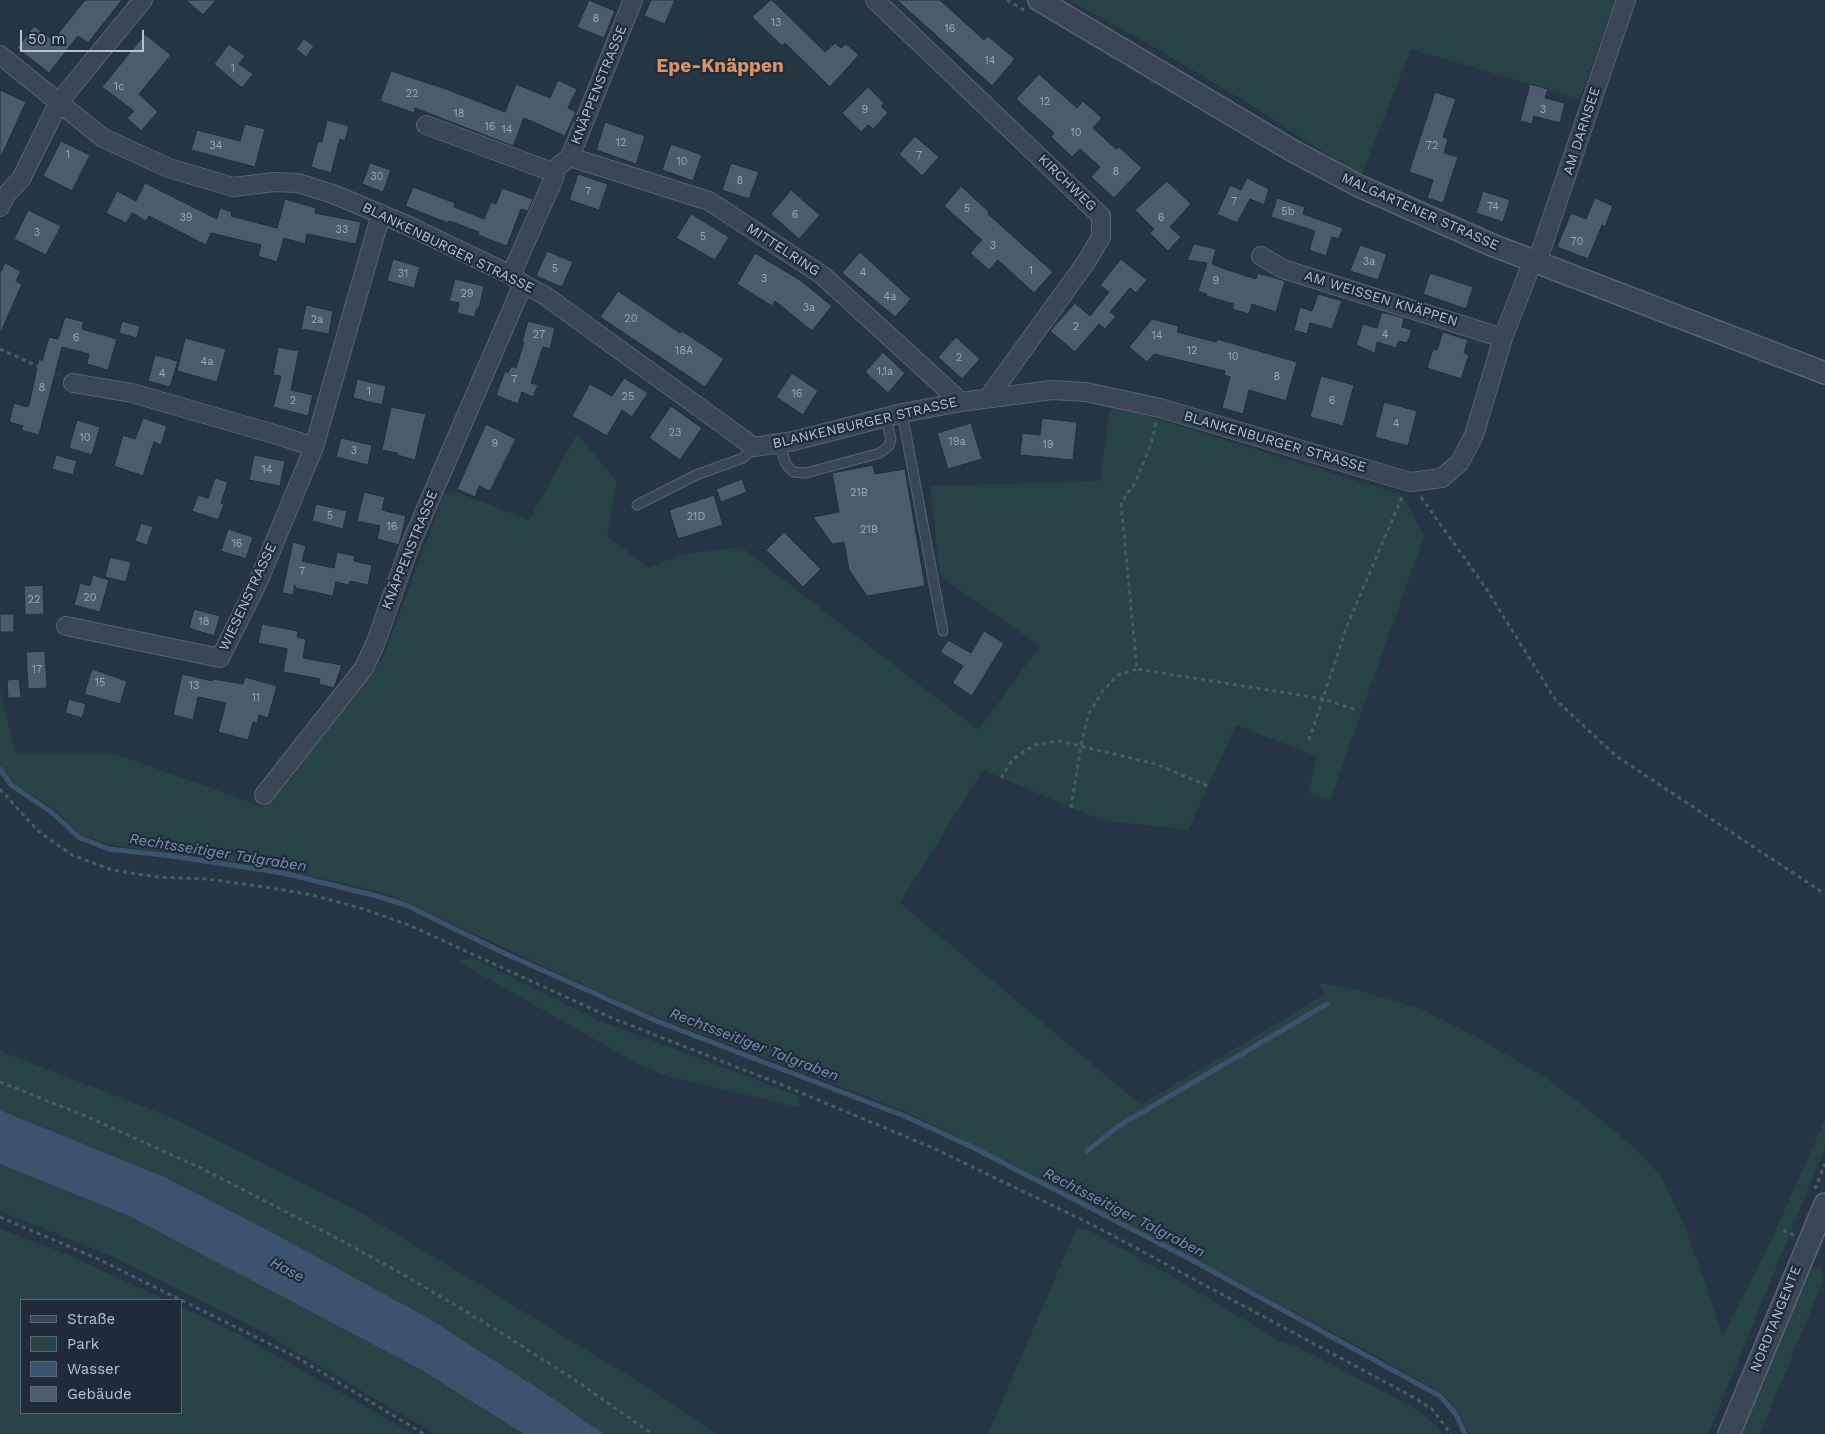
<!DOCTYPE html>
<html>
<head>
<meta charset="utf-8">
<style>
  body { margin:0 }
  #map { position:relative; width:1825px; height:1434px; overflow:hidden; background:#263544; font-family:"Work Sans",sans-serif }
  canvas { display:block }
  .legend { position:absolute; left:20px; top:1299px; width:162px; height:115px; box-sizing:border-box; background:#1f2b39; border:1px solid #5c6774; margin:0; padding:6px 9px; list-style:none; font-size:15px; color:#b8c1cd }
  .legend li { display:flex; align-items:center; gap:10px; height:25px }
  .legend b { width:25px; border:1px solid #5c6774 }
  .scale { position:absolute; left:20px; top:30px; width:124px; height:22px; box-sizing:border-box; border:2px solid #b8c1cd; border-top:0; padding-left:6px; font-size:15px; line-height:18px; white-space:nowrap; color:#b8c1cd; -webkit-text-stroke:4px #1f2b39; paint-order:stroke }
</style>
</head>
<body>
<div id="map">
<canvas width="1825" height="1434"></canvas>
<ul class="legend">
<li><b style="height:6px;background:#3b4654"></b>Straße</li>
<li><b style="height:14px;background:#284345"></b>Park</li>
<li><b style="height:14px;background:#3b536d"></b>Wasser</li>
<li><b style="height:14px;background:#4c5c6d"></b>Gebäude</li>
</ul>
<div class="scale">50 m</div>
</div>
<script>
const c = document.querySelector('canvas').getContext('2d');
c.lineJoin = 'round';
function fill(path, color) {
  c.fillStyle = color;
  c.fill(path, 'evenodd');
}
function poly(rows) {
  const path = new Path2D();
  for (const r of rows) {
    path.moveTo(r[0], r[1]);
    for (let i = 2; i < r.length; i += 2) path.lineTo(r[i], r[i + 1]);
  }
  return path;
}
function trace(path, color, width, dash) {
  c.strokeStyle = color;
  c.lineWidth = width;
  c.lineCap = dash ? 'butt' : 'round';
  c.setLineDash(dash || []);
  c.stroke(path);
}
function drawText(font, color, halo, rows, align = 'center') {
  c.font = font + ' "Work Sans",sans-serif';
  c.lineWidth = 4.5;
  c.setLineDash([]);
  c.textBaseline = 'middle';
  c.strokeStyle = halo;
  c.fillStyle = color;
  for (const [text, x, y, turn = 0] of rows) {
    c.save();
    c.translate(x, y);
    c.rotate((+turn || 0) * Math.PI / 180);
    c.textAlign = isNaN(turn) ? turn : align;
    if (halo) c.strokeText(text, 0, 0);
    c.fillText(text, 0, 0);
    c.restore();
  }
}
fill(poly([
  [1069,0,1615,0,1580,99,1411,49,1361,176,1246,102,1152,46],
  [1113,405,1402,495,1424,536,1330,800,1309,793,1316,756,1236,725,1188,830,1101,820,983,770,900,903,1141,1105,1326,994,1318,983,1350,988,1421,1009,1473,1035,1546,1078,1590,1111,1635,1148,1663,1179,1687,1232,1723,1335,1776,1230,1825,1119,1825,1148,1708,1434,1470,1434,1459,1412,1446,1397,1437,1390,1336,1334,1125,1223,907,1112,634,1008,393,896,361,887,268,867,111,845,81,835,51,807,13,783,0,764,0,692,16,754,115,754,264,807,382,660,444,495,453,491,529,520,577,434,617,481,607,536,649,568,683,554,741,547,978,730,1040,646,940,576,930,486,1100,481,1109,415],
  [472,958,598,1020,798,1096,801,1108,667,1076,638,1064,459,962],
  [0,1051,173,1118,365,1215,634,1379,717,1434,604,1434,536,1387,428,1318,275,1234,34,1123,0,1110],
  [0,1164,129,1216,418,1368,524,1434,435,1434,257,1329,111,1256,0,1211],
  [1079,1228,1088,1230,1170,1275,1281,1342,1302,1349,1414,1408,1436,1425,1442,1434,988,1434,1075,1232],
  [0,1229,66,1254,166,1300,21,1300,21,1413,181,1413,181,1307,237,1333,413,1434,0,1434],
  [1821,1267,1823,1281,1760,1434,1741,1434,1809,1270]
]), '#284345');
fill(poly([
  [0,1110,164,1177,275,1234,428,1318,536,1387,604,1434,524,1434,418,1368,129,1216,0,1164]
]), '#3b536d');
trace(poly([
  [0,769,11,785,50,811,80,838,109,849,172,856,283,873,377,896,408,906,506,954,659,1022,907,1117,972,1147,1190,1259,1440,1396,1456,1414,1465,1434],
  [1087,1151,1117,1127,1327,1004]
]), '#3b536d', 5);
const building = poly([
  [85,0,122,0,88,43,78,36,49,73,17,48,34,26,53,40,85,0],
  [186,0,216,0,203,15,186,0],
  [589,0,615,11,604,38,577,27,589,0],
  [651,0,675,0,665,24,644,16,651,0],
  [770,0,772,0,825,52,835,43,841,48,846,44,859,55,830,87,785,43,782,46,752,17,770,0],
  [897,0,940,0,984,40,988,36,1015,59,992,86,897,0],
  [145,34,171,55,139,94,158,112,141,131,127,118,134,111,102,87,145,34],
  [304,39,314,46,306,57,296,49,304,39],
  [229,44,245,56,239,64,253,74,242,88,214,64,229,44],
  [391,71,446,89,505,112,516,84,550,98,558,80,577,89,568,108,576,112,565,136,524,118,513,146,415,108,414,113,380,101,391,71],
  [1039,74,1077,108,1083,101,1102,118,1093,128,1116,149,1119,147,1142,168,1114,198,1091,177,1100,167,1080,149,1072,157,1051,137,1054,133,1016,99,1039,74],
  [1530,84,1548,89,1545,98,1565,103,1560,123,1534,116,1532,124,1520,121,1530,84],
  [868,87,884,103,881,106,888,113,873,129,868,125,861,132,842,113,868,87],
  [0,90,26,102,0,159,0,90],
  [1435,92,1456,99,1443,137,1448,139,1444,153,1458,157,1443,203,1427,198,1433,180,1409,172,1435,92],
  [327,120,349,126,345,141,340,139,331,173,311,167,318,141,322,142,327,120],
  [605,122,645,136,636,164,596,150,605,122],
  [245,124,265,129,255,167,191,150,197,130,240,141,245,124],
  [915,136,939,157,922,176,899,154,915,136],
  [61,141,90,155,72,191,43,176,61,141],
  [671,144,702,155,693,181,662,170,671,144],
  [370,163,391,170,383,192,362,184,370,163],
  [731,163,759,172,749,199,722,190,731,163],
  [578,174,608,184,599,210,569,200,578,174],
  [1247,178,1269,189,1264,205,1250,199,1237,223,1217,214,1230,185,1241,190,1247,178],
  [1167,181,1191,204,1170,227,1181,237,1168,251,1150,233,1154,229,1135,210,1167,181],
  [145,183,217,219,220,208,232,212,231,216,277,228,285,199,316,208,315,213,361,222,356,244,307,234,305,244,284,238,277,262,258,256,261,245,211,233,206,245,149,216,146,221,132,213,126,223,106,213,117,191,136,201,145,183],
  [961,186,989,212,988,214,1053,272,1034,293,998,260,989,270,970,253,982,240,944,206,961,186],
  [413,187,455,203,454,207,484,219,491,202,496,204,502,188,533,199,528,211,521,209,507,246,478,235,479,232,449,221,448,223,405,206,413,187],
  [791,190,820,215,799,239,771,214,791,190],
  [1483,191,1510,200,1503,222,1476,213,1483,191],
  [1277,198,1305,207,1303,214,1343,228,1339,239,1332,237,1326,256,1309,250,1315,231,1271,217,1277,198],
  [1595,198,1613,206,1605,227,1602,225,1588,259,1557,247,1571,213,1586,219,1595,198],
  [28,210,61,226,46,255,14,239,28,210],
  [691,214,729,237,715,260,676,238,691,214],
  [1194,244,1216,249,1212,264,1225,269,1256,279,1258,273,1285,281,1276,312,1252,304,1249,314,1232,309,1234,304,1206,296,1207,294,1198,291,1207,263,1187,260,1194,244],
  [1360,245,1387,254,1378,280,1350,271,1360,245],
  [547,251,573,262,562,287,536,276,547,251],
  [860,252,911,299,895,317,842,273,860,252],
  [755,253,800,280,832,306,812,331,775,301,772,306,737,284,755,253],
  [393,259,420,267,414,288,387,281,393,259],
  [1121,259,1147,280,1136,293,1130,288,1110,312,1116,316,1105,329,1099,324,1075,352,1050,331,1075,303,1090,316,1109,292,1100,285,1121,259],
  [5,263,21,271,16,281,22,284,0,334,0,273,5,263],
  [1430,273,1473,287,1466,309,1423,294,1430,273],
  [455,279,484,286,479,308,477,308,474,317,457,313,459,303,449,301,455,279],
  [618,291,680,333,682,331,724,359,705,387,600,317,618,291],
  [1318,294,1342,301,1332,329,1310,323,1307,334,1294,330,1300,307,1312,311,1318,294],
  [306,305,333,311,329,334,301,329,306,305],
  [1382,312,1404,318,1402,327,1412,330,1407,343,1399,341,1396,348,1377,342,1375,353,1356,345,1363,324,1377,328,1382,312],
  [65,317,84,322,82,329,117,339,108,370,87,364,89,354,62,347,39,435,21,430,23,426,9,422,14,403,27,407,29,405,39,358,42,361,49,337,58,339,65,317],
  [1152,319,1179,326,1177,332,1216,342,1217,339,1297,362,1286,401,1249,390,1243,414,1222,408,1230,377,1224,375,1225,371,1154,354,1147,362,1129,347,1152,319],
  [122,321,140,326,137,338,119,333,122,321],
  [528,321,555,328,550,349,543,347,531,383,538,385,533,397,522,392,518,404,496,395,505,371,508,373,511,366,516,368,524,342,522,342,528,321],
  [1443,332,1468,340,1464,353,1469,355,1461,379,1427,368,1433,349,1437,350,1443,332],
  [956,337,980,359,962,379,938,357,956,337],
  [185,338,226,349,217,382,177,371,185,338],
  [278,347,299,351,291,390,313,395,308,416,273,407,281,376,273,375,278,347],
  [883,352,905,373,888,393,865,372,883,352],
  [155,355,178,361,170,387,148,381,155,355],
  [792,373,818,391,803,415,776,397,792,373],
  [1321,376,1354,385,1343,426,1310,417,1321,376],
  [624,378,648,393,632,417,622,410,607,436,572,416,590,384,612,396,624,378],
  [357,379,386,386,382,405,353,398,357,379],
  [1384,402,1417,411,1408,446,1375,437,1384,402],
  [671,406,702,428,680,460,649,438,671,406],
  [391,407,426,414,415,460,397,455,397,453,382,450,391,407],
  [143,418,167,426,161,445,154,442,143,476,114,466,123,435,135,439,143,418],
  [1042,418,1077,422,1073,460,1020,455,1022,433,1040,435,1042,418],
  [77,420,100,427,92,455,69,448,77,420],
  [971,423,982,459,948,469,937,433,971,423],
  [486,424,516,439,490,491,479,486,475,497,457,489,486,424],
  [341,438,372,445,368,465,336,457,341,438],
  [56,455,77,461,73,475,52,469,56,455],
  [254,455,285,461,280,486,249,480,254,455],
  [873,465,875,474,905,469,925,586,867,596,849,570,844,542,832,544,813,517,839,512,832,473,873,465],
  [215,478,228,482,221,503,224,504,218,520,192,511,198,495,208,498,215,478],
  [742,479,747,492,721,502,716,489,742,479],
  [364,492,385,497,382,510,406,516,399,545,377,539,380,526,357,521,364,492],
  [714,495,723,525,678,539,669,510,714,495],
  [316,504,347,511,343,529,312,521,316,504],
  [141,523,153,527,147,545,135,541,141,523],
  [228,529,253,537,246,559,221,551,228,529],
  [784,532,821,569,803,587,766,550,784,532],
  [293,542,306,546,302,561,334,568,337,552,355,556,354,561,372,565,368,585,350,581,349,585,336,582,333,596,295,588,295,585,293,595,282,593,293,542],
  [110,557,131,562,126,582,105,577,110,557],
  [93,575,109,580,100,612,74,605,80,583,90,586,93,575],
  [43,585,44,614,25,615,24,586,43,585],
  [194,609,220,616,214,636,189,628,194,609],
  [0,614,14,614,14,632,0,632,0,614],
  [262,624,298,631,297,637,306,639,303,658,342,665,334,688,319,684,320,679,283,672,287,649,258,643,262,624],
  [984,631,1004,643,972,696,952,683,963,666,940,652,948,640,971,653,984,631],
  [45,651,47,688,28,689,26,652,45,651],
  [92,669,127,681,120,704,84,694,92,669],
  [182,674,212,681,213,679,243,684,245,677,277,686,268,718,259,715,257,723,253,722,248,740,218,732,226,703,198,697,193,720,173,715,182,674],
  [19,679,21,698,8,698,7,680,19,679],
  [69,699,86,704,82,718,65,713,69,699]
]);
fill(building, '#4c5c6d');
trace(building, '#212d3b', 1);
const service = poly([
  [902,413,943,631],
  [779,443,786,464,793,472,806,473,880,453,889,446,891,439,886,418],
  [637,505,696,475,743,458,754,447]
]);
const minor = poly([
  [875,0,1101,216,1101,237,1087,261,988,398],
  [0,55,103,138,169,168,233,187,274,182,298,183,333,194,409,226,511,275,523,284,544,295,754,447,794,441,902,413,961,402,1052,390,1086,392,1160,408,1410,482,1442,478,1460,462,1474,435,1503,338,1533,260],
  [426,125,555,173],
  [570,157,709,201,822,275,961,402],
  [0,207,5,196,21,179,59,102,143,0],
  [1261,256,1283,269,1503,338],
  [1537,262,1626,0],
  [511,275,554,178,556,168,570,157,633,0],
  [73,383,132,393,281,436,314,447],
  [66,626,220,658,258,582,314,447,381,214],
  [264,795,364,668,376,642,409,548,523,284]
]);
const tertiary = poly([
  [1039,0,1293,151,1359,186,1492,245,1825,373],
  [1729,1434,1825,1204]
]);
trace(service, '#596471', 11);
trace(minor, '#596471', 20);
trace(tertiary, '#596471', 24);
trace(poly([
  [1007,0,1024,10],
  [0,349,59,376],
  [1156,423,1151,444,1135,483,1121,503,1137,669,1324,699,1354,709],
  [1421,497,1485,587,1555,699,1616,756,1825,894],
  [1309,740,1347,626,1402,497],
  [1001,778,1013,759,1035,745,1059,741,1156,764,1208,786],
  [0,789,38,831,72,855,112,870,157,877,207,879,265,887,312,895,364,909,411,926,612,1018,775,1082,933,1148,1093,1225,1413,1397,1432,1409,1451,1434],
  [1071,808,1081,745,1089,713,1102,692,1118,675,1137,669],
  [0,1082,88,1117,203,1169,329,1234,406,1276,500,1332,581,1384,652,1434],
  [1815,1189,1825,1164],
  [0,1217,96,1258,298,1358,424,1434],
  [1783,1230,1794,1235]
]), '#466061', 3, [4, 4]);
trace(service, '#3b4654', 9);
trace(minor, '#3b4654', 18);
trace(tertiary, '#3b4654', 21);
drawText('11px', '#9da8b5', null, [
  ["8",596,19],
  ["13",776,23],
  ["16",950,29],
  ["14",990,61],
  ["1",233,69],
  ["1c",119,87],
  ["22",412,94],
  ["12",1045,102],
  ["9",865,110],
  ["3",1543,110],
  ["18",459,114],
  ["16",490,127],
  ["14",507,130],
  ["10",1076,133],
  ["12",621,143],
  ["34",216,146],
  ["72",1432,146],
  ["1",68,155],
  ["7",919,156],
  ["10",682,162],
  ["8",1116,172],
  ["30",377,177],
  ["8",740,181],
  ["7",588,192],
  ["7",1234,202],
  ["74",1493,207],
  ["5",967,209],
  ["5b",1288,212],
  ["6",795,215],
  ["39",186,218],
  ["6",1161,218],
  ["33",342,230],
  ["3",37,233],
  ["5",703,237],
  ["70",1577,242],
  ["3",993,246],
  ["3a",1369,262],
  ["5",555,269],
  ["1",1031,271],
  ["4",863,273],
  ["31",403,274],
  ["3",764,279],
  ["9",1216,281],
  ["29",467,294],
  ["4a",890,297],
  ["3a",809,308],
  ["20",631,319],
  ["2a",317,320],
  ["2",1076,327],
  ["27",539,335],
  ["4",1385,335],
  ["14",1157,336],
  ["6",76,338],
  ["18A",684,351],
  ["12",1192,351],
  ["10",1233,357],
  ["2",959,358],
  ["4a",207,362],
  ["1,1a",885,372],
  ["4",162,374],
  ["8",1277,377],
  ["7",514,380],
  ["8",42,388],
  ["1",369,392],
  ["16",797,394],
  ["25",628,397],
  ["2",293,401],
  ["6",1332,401],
  ["4",1396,424],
  ["23",675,433],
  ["10",85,438],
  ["19a",957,442],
  ["9",495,444],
  ["19",1048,445],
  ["3",354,451],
  ["14",267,470],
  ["21B",859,493],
  ["5",330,516],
  ["21D",696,517],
  ["16",392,527],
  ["21B",869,530],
  ["16",237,544],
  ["7",302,572],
  ["20",90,598],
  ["22",34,600],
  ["18",204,622],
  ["17",37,670],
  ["15",100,683],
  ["13",194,686],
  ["11",256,698]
]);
drawText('14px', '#b8c1cd', '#1f2b39', [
  ["KNÄPPENSTRASSE",599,85,-68],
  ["AM DARNSEE",1582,131,-72],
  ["KIRCHWEG",1067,183,44],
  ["MALGARTENER STRASSE",1420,212,24],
  ["BLANKENBURGER STRASSE",448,248,26],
  ["MITTELRING",783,250,33],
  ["AM WEISSEN KNÄPPEN",1381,299,17],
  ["BLANKENBURGER STRASSE",865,423,-13],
  ["BLANKENBURGER STRASSE",1275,442,16],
  ["KNÄPPENSTRASSE",410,550,-68],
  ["WIESENSTRASSE",248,597,-65],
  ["NORDTANGENTE",1776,1319,-68]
]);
drawText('italic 15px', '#7793b1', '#1f2b39', [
  ["Rechtsseitiger Talgraben",218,853,9],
  ["Rechtsseitiger Talgraben",754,1045,21],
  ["Rechtsseitiger Talgraben",1124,1213,27],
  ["Hase",287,1270,28]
]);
drawText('bold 19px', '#db9265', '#1f2b39', [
  ["Epe-Knäppen",720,66]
]);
</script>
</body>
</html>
